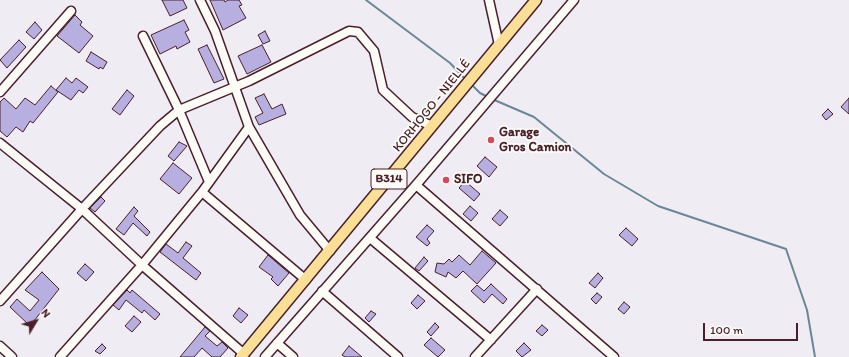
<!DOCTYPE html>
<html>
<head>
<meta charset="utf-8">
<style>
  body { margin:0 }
  #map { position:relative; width:849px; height:357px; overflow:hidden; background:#efedf3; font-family:Itim,sans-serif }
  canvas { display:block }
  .north { position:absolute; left:16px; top:301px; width:40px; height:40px; -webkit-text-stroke:3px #fdfcf7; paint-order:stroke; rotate:52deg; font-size:11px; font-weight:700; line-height:16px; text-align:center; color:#4a1f2b }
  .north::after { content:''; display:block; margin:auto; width:14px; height:18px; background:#4a1f2b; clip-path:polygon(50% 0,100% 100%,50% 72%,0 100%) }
  .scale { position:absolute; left:703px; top:323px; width:95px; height:18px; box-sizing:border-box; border:2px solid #4a1f2b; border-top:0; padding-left:5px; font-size:12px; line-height:14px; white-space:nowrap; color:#4a1f2b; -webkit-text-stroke:3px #fdfcf7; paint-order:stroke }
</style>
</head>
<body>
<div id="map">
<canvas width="849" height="357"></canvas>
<div class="north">N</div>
<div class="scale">100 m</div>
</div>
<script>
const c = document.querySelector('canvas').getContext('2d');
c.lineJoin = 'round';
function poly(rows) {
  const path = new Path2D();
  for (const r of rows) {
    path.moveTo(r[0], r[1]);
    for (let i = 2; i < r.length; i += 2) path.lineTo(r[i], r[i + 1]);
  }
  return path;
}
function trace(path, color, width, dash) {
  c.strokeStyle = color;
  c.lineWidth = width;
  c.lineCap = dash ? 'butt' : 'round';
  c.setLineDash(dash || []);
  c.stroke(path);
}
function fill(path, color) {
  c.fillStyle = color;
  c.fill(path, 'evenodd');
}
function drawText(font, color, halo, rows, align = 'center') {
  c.font = font + ' Itim,sans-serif';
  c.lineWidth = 3.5;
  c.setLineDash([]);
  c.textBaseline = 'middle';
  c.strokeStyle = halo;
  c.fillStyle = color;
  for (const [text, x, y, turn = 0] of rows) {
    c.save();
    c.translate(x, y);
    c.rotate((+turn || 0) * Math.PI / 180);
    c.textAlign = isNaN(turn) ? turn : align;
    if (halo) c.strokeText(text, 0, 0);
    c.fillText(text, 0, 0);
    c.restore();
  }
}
trace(poly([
  [366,0,450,63,466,80],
  [471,84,480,93,488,97],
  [492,99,534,117,604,174,658,206,786,249,807,310,815,357]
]), '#6c8699', 2);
const building = poly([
  [162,0,183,0,187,8,170,16,162,0],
  [210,0,224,0,225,2,228,0,239,0,242,5,239,6,246,18,223,30,210,0],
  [75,15,82,22,80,25,93,36,79,53,57,36,75,15],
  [184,20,189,30,185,32,190,42,177,49,176,46,160,54,151,35,184,20],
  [35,22,42,30,34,39,26,32,35,22],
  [265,31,270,41,263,44,258,35,265,31],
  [19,40,26,47,7,68,0,60,19,40],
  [207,45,224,79,214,83,198,49,207,45],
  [262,45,271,62,247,74,238,56,262,45],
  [91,52,107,62,103,69,100,67,99,69,86,61,91,52],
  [66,78,72,83,76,78,88,87,83,93,79,90,71,100,56,90,66,78],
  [51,86,58,92,33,123,30,121,23,132,16,127,7,137,0,131,0,102,4,98,16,109,25,98,35,105,51,86],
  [127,90,134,96,120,115,112,109,127,90],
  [264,94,272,109,282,104,286,114,259,125,255,117,263,113,255,98,264,94],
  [849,98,849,114,841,107,849,98],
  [828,109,833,114,826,120,822,115,828,109],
  [179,142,187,146,174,161,168,156,179,142],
  [485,157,497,167,489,177,477,166,485,157],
  [173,163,192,178,179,194,160,179,173,163],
  [465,181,480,194,474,201,459,188,465,181],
  [101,197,105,201,95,212,90,208,101,197],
  [470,206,478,213,471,221,463,214,470,206],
  [134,207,138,211,134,216,150,232,147,236,133,223,124,235,116,229,134,207],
  [500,210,508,217,500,226,492,219,500,210],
  [427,225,434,231,427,239,430,243,427,246,416,237,427,225],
  [626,228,638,239,632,246,619,235,626,228],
  [186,242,192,246,183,258,201,273,196,280,160,252,166,244,178,253,186,242],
  [482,251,496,263,477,284,463,271,456,278,448,272,446,277,435,272,437,263,444,264,449,259,452,262,459,255,470,265,482,251],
  [268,255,289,273,278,286,271,279,273,277,259,267,268,255],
  [424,257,428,261,419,271,415,268,424,257],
  [85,264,94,272,86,281,77,273,85,264],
  [42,272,59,289,30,326,10,307,17,299,30,311,39,300,25,290,42,272],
  [598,273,603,278,595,288,589,283,598,273],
  [491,284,507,299,503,304,492,294,484,303,471,291,477,285,484,291,491,284],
  [127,290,130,293,132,290,160,314,155,320,144,310,142,313,126,300,119,310,113,305,127,290],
  [597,293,602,297,596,304,591,299,597,293],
  [418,295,425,301,417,309,411,303,418,295],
  [624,302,630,307,624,314,618,309,624,302],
  [239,308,248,315,241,323,233,316,239,308],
  [371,311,376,314,369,322,365,318,371,311],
  [134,316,141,322,132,332,125,326,134,316],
  [435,323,439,327,431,336,427,332,435,323],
  [542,325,548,330,542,336,536,331,542,325],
  [205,327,210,331,205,336,217,346,222,342,228,348,220,357,212,357,202,348,194,357,180,357,205,327],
  [431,338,445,350,438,357,424,345,431,338],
  [524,343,531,350,522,357,516,351,524,343],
  [102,344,106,348,100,354,95,351,102,344],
  [349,346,362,357,345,357,342,355,349,346]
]);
fill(building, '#b8afe1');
trace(building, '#4a1f2b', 1);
const minor = poly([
  [200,0,215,31,249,127,300,215,330,251],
  [489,0,499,45],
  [143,36,179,110,209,182],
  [0,92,71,11],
  [0,143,82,209,142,265,244,354],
  [416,185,614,357],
  [202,192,306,280],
  [370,238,491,340],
  [322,291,398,357],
  [0,301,82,209,160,126,179,110,249,81,349,31,358,32,374,51,383,90,412,117,432,126],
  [277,343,293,357],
  [0,346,12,357],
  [60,357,142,265,202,192,249,127],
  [265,357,416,185,574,0],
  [475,357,537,289]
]);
const major = poly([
  [241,357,536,0]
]);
trace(minor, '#4a1f2b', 11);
trace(major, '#4a1f2b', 13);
trace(minor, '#fdfcf7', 8);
trace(major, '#fbdf96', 10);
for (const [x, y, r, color] of [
  [491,140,4,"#d1495b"],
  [446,180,4,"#d1495b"]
]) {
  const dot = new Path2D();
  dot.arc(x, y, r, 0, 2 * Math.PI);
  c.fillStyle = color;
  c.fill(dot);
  trace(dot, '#fdfcf7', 1.5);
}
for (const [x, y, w] of [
  [389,179,36]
]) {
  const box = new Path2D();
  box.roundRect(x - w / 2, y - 10, w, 20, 3);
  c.fillStyle = '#fdfcf7';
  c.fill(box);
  trace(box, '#4a1f2b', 1);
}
drawText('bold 12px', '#4a1f2b', null, [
  ["B314",389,179]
]);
drawText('13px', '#4a1f2b', '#fdfcf7', [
  ["KORHOGO - NIELLÉ",432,106,-51]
]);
drawText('bold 13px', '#4a1f2b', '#fdfcf7', [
  ["Garage",499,133],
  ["Gros Camion",499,148],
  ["SIFO",454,180]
], 'left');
</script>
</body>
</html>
